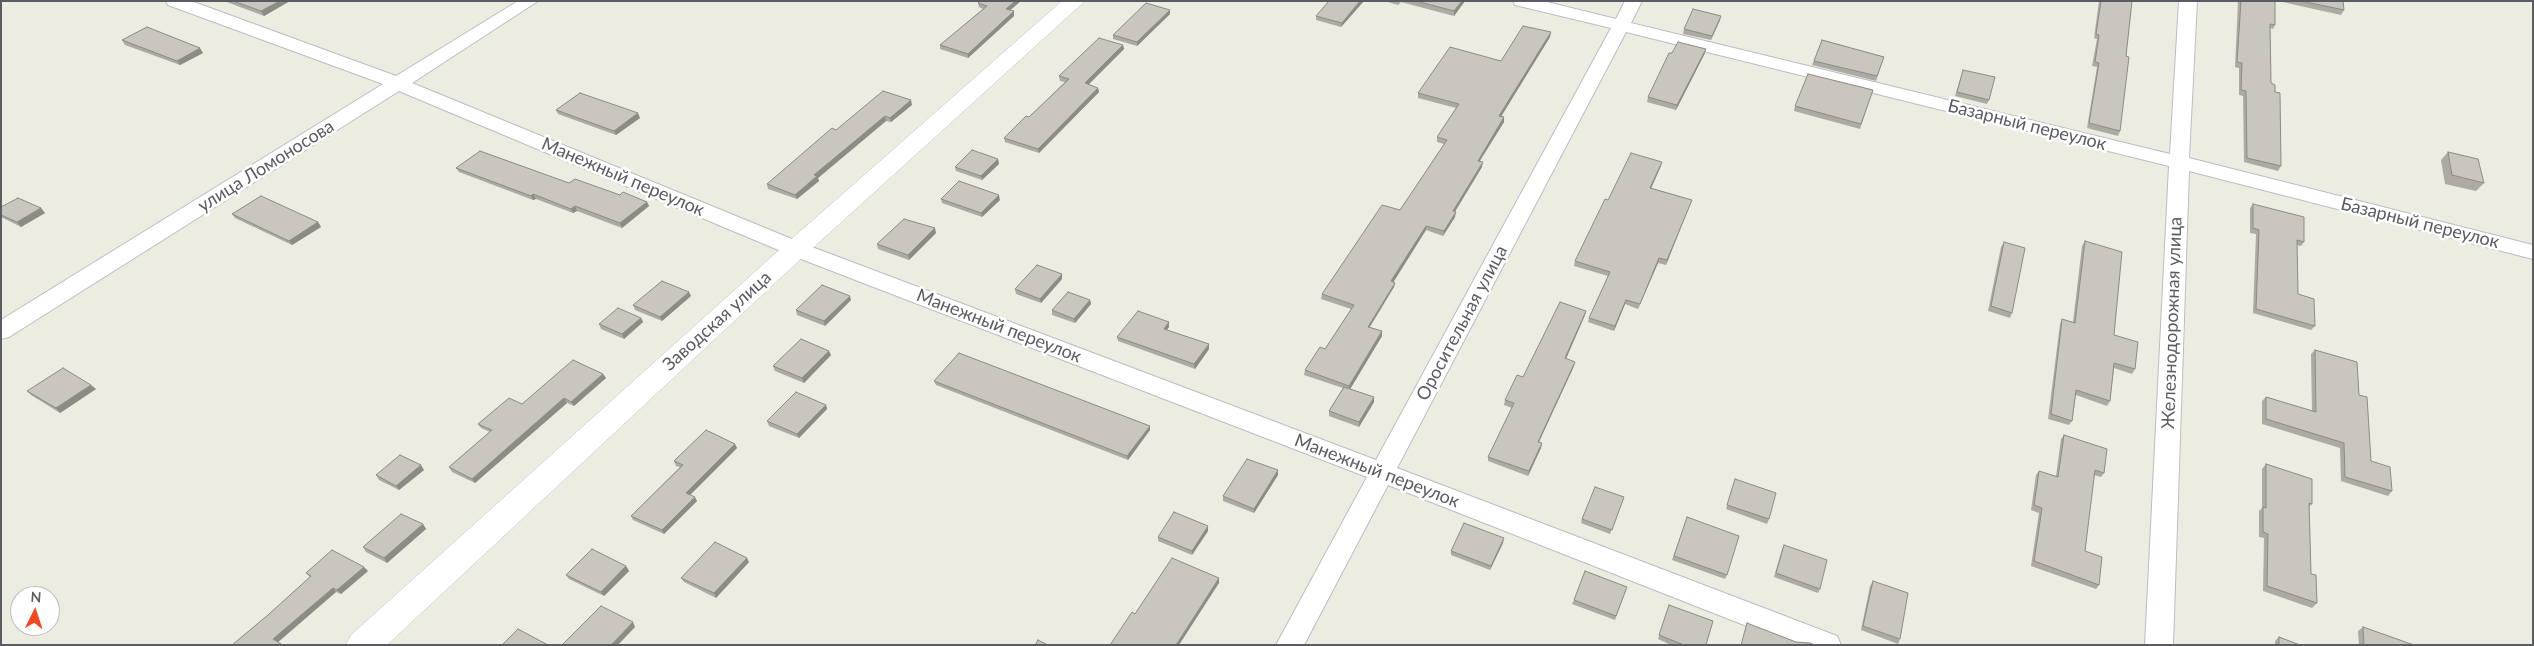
<!DOCTYPE html>
<html>
<head>
<meta charset="utf-8">
<style>
  body { margin:0 }
  #map { position:relative; width:2534px; height:646px; overflow:hidden; background:#edece0; font-family:Lato,sans-serif }
  canvas { display:block }
  .frame { position:absolute; inset:0; border:2px solid #595c62; pointer-events:none }
  .north { position:absolute; left:10px; top:586px; width:50px; height:50px; box-sizing:border-box; background:#fff; border:1px solid #bdbec0; border-radius:50%; rotate:4deg; font-size:14px; font-weight:700; line-height:20px; text-align:center; color:#595c62 }
  .north::after { content:''; display:block; margin:auto; width:18px; height:22px; background:#f5471e; clip-path:polygon(50% 0,100% 100%,50% 72%,0 100%) }
</style>
</head>
<body>
<div id="map">
<canvas width="2534" height="646"></canvas>
<div class="frame"></div>
<div class="north">N</div>
</div>
<script>
const c = document.querySelector('canvas').getContext('2d');
c.lineJoin = 'round';
function poly(rows) {
  const path = new Path2D();
  for (const r of rows) {
    path.moveTo(r[0], r[1]);
    for (let i = 2; i < r.length; i += 2) path.lineTo(r[i], r[i + 1]);
  }
  return path;
}
function trace(path, color, width, dash) {
  c.strokeStyle = color;
  c.lineWidth = width;
  c.lineCap = dash ? 'butt' : 'round';
  c.setLineDash(dash || []);
  c.stroke(path);
}
function fill(path, color) {
  c.fillStyle = color;
  c.fill(path, 'evenodd');
}
function drawText(font, color, halo, rows, align = 'center') {
  c.font = font + ' Lato,sans-serif';
  c.lineWidth = 5;
  c.setLineDash([]);
  c.textBaseline = 'middle';
  c.strokeStyle = halo;
  c.fillStyle = color;
  for (const [text, x, y, turn = 0] of rows) {
    c.save();
    c.translate(x, y);
    c.rotate((+turn || 0) * Math.PI / 180);
    c.textAlign = isNaN(turn) ? turn : align;
    if (halo) c.strokeText(text, 0, 0);
    c.fillText(text, 0, 0);
    c.restore();
  }
}
const minor = poly([
  [166,1,191,1,396,76,518,1,538,1,412,83,804,244,1376,460,1611,28,1515,5,1513,1,1543,1,1616,19,1625,1,1642,1,1631,23,2170,154,2179,1,2197,1,2189,158,2533,245,2533,259,2189,171,2173,645,2145,645,2169,166,1626,32,1397,468,1837,636,1841,645,1795,645,1388,485,1304,645,1276,645,1367,477,788,254,399,91,9,337,1,339,1,320,383,84,168,5,166,1]
]);
const secondary = poly([
  [1062,1,1085,1,805,255,387,645,346,645,351,635,787,243,1062,1]
]);
trace(minor, '#bbbdc3', 2);
trace(secondary, '#bbbec5', 1);
fill(minor, '#fff');
fill(secondary, '#fff');
fill(poly([
  [224,1,290,1,264,16],
  [1364,1,1341,27,1316,20,1316,16],
  [1384,1,1465,1,1454,16,1401,2,1398,5],
  [2099,1,2132,1,2126,56,2120,131,2118,136,2087,128,2097,67,2092,66,2097,39,2094,38],
  [2238,1,2275,1,2275,25,2273,29,2270,28,2271,83,2281,166,2278,171,2244,162,2243,96,2239,95,2239,68,2235,67],
  [2278,1,2343,1,2344,10,2341,15],
  [978,3,1010,10,1014,16,968,58,940,49,940,45,983,9,979,7],
  [1170,10,1170,14,1137,46,1113,39,1113,35],
  [1720,20,1711,40,1683,34,1684,29],
  [1550,37,1501,116,1504,117,1504,122,1480,161,1482,167,1455,212,1455,217,1443,236,1426,230,1393,282,1394,287,1370,327,1382,331,1382,336,1350,389,1374,402,1359,427,1329,416,1329,411,1343,388,1304,375,1305,370,1325,349,1351,309,1321,299,1322,294,1400,210,1444,144,1437,142,1437,137,1456,108,1418,98,1418,93,1501,61],
  [122,40,203,53,180,65,125,45],
  [1822,40,1884,57,1876,81,1812,65],
  [1123,45,1124,49,1088,85,1098,88,1099,92,1039,153,1005,142,1004,138,1029,117,1065,82,1060,81,1059,76],
  [1672,53,1705,53,1676,110,1647,102,1648,97],
  [1963,70,1989,100,1987,104,1955,96],
  [1873,90,1860,129,1794,111,1795,106],
  [912,105,891,122,886,121,818,178,819,181,797,199,768,189,767,184,836,130],
  [556,110,640,118,616,135,558,114],
  [2448,152,2484,183,2476,191,2445,184,2441,160],
  [998,159,999,164,982,180,956,171,955,167],
  [1661,166,1651,188,1692,200,1666,265,1658,263,1638,309,1625,304,1614,331,1588,322,1589,318,1608,276,1574,266,1575,261],
  [456,168,569,183,647,202,649,206,622,228,577,211,573,213,536,199,533,200,459,172],
  [941,199,1000,200,982,217,942,203],
  [2253,204,2304,242,2301,246,2297,245,2298,294,2315,326,2311,330,2253,313,2256,234,2250,233,2250,208],
  [1,207,41,208,45,213,21,227,1,217],
  [232,214,318,222,321,227,292,245,235,218],
  [936,233,909,260,878,249,877,244],
  [2085,241,2114,335,2135,369,2132,374,2114,368,2110,401,2107,406,2076,395,2072,421,2069,425,2048,419,2060,324,2062,319,2073,322,2082,246],
  [2004,242,2012,313,2010,318,1988,311,2001,247],
  [1062,279,1041,303,1016,294,1015,289],
  [691,296,662,321,635,310,633,305],
  [851,300,825,326,797,315,796,310],
  [1090,300,1091,304,1075,323,1052,315,1052,310],
  [1586,311,1585,315,1566,359,1574,366,1539,442,1541,448,1528,476,1488,461,1488,457,1512,408,1504,405,1505,400,1523,377],
  [641,318,643,322,624,339,601,329,599,324],
  [1169,322,1169,327,1167,330,1209,349,1195,369,1118,341,1117,337],
  [2315,350,2359,395,2371,461,2392,491,2388,496,2341,481,2340,448,2262,424,2262,401,2266,397,2312,411,2311,354],
  [831,355,804,383,775,371,773,366],
  [603,374,606,378,574,406,567,403,475,483,452,472,449,467,490,432,481,428,478,424,522,404],
  [934,381,1150,426,1150,430,1128,460,936,385],
  [96,389,60,413,31,395,27,391],
  [826,405,827,409,799,438,769,426,767,421],
  [2064,435,2104,473,2101,477,2094,475,2085,551,2099,585,2096,589,2031,566,2039,513,2031,510,2036,475,2039,471,2056,476,2061,439],
  [735,444,737,448,690,495,697,501,664,534,633,520,631,516,680,467,676,466,674,461],
  [2266,464,2312,504,2309,507,2311,574,2317,603,2312,608,2263,591,2264,538,2259,537,2259,511,2262,508,2262,469],
  [424,470,399,490,379,480,376,475],
  [1278,475,1254,513,1223,501,1223,496],
  [1734,483,1769,519,1767,524,1726,509],
  [1624,497,1610,534,1581,523,1582,519],
  [1687,517,1727,575,1725,579,1672,560],
  [423,524,426,529,387,563,366,552,363,547],
  [1208,531,1192,555,1158,541,1158,537],
  [1503,543,1490,570,1451,555,1451,551],
  [1784,545,1820,589,1818,593,1774,577,1782,549],
  [749,562,716,598,684,582,681,578],
  [626,566,629,571,604,596,569,579,566,575],
  [368,571,341,594,336,592,278,642,282,645,232,645,268,615,310,577,306,573],
  [1873,581,1900,639,1898,644,1861,630,1870,586],
  [1627,587,1615,620,1572,604,1574,600],
  [1669,605,1706,645,1671,645,1658,639],
  [2363,627,2414,645,2359,645,2358,631],
  [2279,637,2300,645,2275,645,2275,641]
]), '#acaaa3');
fill(poly([
  [280,1,290,1,264,16,261,11],
  [1015,1,1021,1,1007,13,1006,9],
  [1360,1,1364,1,1341,27,1342,23],
  [1462,1,1465,1,1454,16,1454,11],
  [1170,10,1170,14,1137,46,1137,42],
  [1014,11,1014,16,968,58,968,54],
  [1721,16,1720,20,1711,40,1712,36],
  [1551,32,1550,37,1499,120,1499,116],
  [1123,45,1124,49,1085,88,1085,83],
  [200,48,203,53,180,65,177,61],
  [1706,49,1705,53,1676,110,1677,105],
  [1098,88,1099,92,1039,153,1038,149],
  [911,100,912,105,891,122,890,118],
  [638,113,640,118,616,135,614,131],
  [885,116,886,121,818,178,819,181,797,199,795,195,814,175],
  [1504,117,1504,122,1477,165,1478,161],
  [998,159,999,164,982,180,981,176],
  [1483,162,1482,167,1452,216,1453,211],
  [1662,162,1661,166,1649,193,1650,188],
  [533,194,536,199,533,200,531,196],
  [999,195,1000,200,982,217,981,213],
  [1692,200,1690,204,1666,265,1667,260],
  [647,202,649,206,622,228,620,223],
  [575,206,577,211,573,213,571,209],
  [41,208,45,213,21,227,17,222],
  [1456,212,1455,217,1443,236,1444,231],
  [318,222,321,227,292,245,289,241],
  [1426,226,1426,230,1391,286,1391,281],
  [935,228,936,233,909,260,908,255],
  [1659,258,1658,263,1638,309,1640,304],
  [1062,274,1062,279,1041,303,1040,299],
  [1395,283,1394,287,1367,331,1368,327],
  [689,292,691,296,662,321,660,317],
  [850,296,851,300,825,326,824,321],
  [1090,300,1091,304,1075,323,1074,319],
  [1626,300,1625,304,1614,331,1615,326],
  [1586,311,1585,315,1564,363,1565,358],
  [641,318,643,322,624,339,622,334],
  [1169,322,1169,327,1164,333,1164,329],
  [1382,331,1382,336,1349,391,1349,386],
  [1209,344,1209,349,1195,369,1194,364],
  [829,351,831,355,804,383,802,378],
  [1575,362,1574,366,1537,446,1538,442],
  [603,374,606,378,574,406,571,402],
  [91,385,96,389,60,413,56,408],
  [1374,397,1374,402,1359,427,1359,422],
  [564,398,567,403,475,483,472,479],
  [826,405,827,409,799,438,797,434],
  [1150,426,1150,430,1128,460,1127,456],
  [1542,443,1541,448,1528,476,1529,471],
  [735,444,737,448,688,497,686,493],
  [421,465,424,470,399,490,396,486],
  [1278,470,1278,475,1254,513,1254,509],
  [695,497,697,501,664,534,662,530],
  [423,524,426,529,387,563,384,558],
  [1208,526,1208,531,1192,555,1192,551],
  [1504,538,1503,543,1490,570,1491,566],
  [747,558,749,562,716,598,714,593],
  [626,566,629,571,604,596,601,592],
  [364,567,368,571,341,594,337,590],
  [1219,578,1219,583,1179,645,1176,645],
  [333,588,336,592,277,643,273,639],
  [633,622,635,627,618,645,611,645]
]), '#8c8b84');
const building = poly([
  [233,1,280,1,261,11,233,1],
  [980,1,1015,1,1006,9,1014,11,968,54,940,45,987,6,978,3,980,1],
  [1329,1,1360,1,1342,23,1316,16,1329,1],
  [1416,1,1462,1,1454,11,1416,1],
  [2101,1,2132,1,2126,56,2129,57,2120,131,2089,123,2099,63,2095,62,2099,35,2096,34,2101,1],
  [2241,1,2275,1,2275,25,2270,24,2271,83,2275,85,2275,92,2280,93,2281,166,2247,158,2246,91,2241,90,2242,63,2237,62,2241,1],
  [2301,1,2343,1,2344,10,2301,1],
  [1146,3,1170,10,1137,42,1113,35,1146,3],
  [1693,9,1721,16,1712,36,1684,29,1693,9],
  [1523,26,1551,32,1499,116,1504,117,1478,161,1483,162,1453,211,1456,212,1444,231,1426,226,1391,281,1395,283,1368,327,1382,331,1349,386,1305,370,1320,347,1325,349,1354,305,1322,294,1382,205,1400,210,1447,140,1437,137,1459,104,1418,93,1450,47,1501,61,1523,26],
  [147,27,200,48,177,61,122,40,147,27],
  [1099,38,1123,45,1085,83,1098,88,1038,149,1004,138,1026,116,1029,117,1069,79,1059,76,1099,38],
  [1822,40,1884,57,1877,76,1814,61,1822,40],
  [1678,42,1706,49,1677,105,1648,97,1669,53,1672,53,1678,42],
  [1963,70,1995,77,1989,100,1957,92,1963,70],
  [1808,74,1873,90,1861,124,1795,106,1808,74],
  [883,91,911,100,890,118,885,116,814,175,817,176,795,195,767,184,832,128,836,130,883,91],
  [580,93,638,113,614,131,556,110,580,93],
  [972,150,998,159,981,176,955,167,972,150],
  [480,151,569,183,575,179,620,195,623,192,647,202,620,223,575,206,571,209,533,194,531,196,456,168,480,151],
  [2448,152,2478,159,2484,183,2452,175,2448,152],
  [1631,153,1662,162,1650,188,1692,200,1667,260,1659,258,1640,304,1626,300,1615,326,1589,318,1610,272,1575,261,1605,199,1608,200,1631,153],
  [959,181,999,195,981,213,941,199,959,181],
  [261,196,318,222,289,241,232,214,261,196],
  [18,198,41,208,17,222,1,215,1,207,18,198],
  [2253,204,2304,217,2304,242,2297,240,2298,294,2314,299,2315,326,2256,309,2259,230,2253,228,2253,204],
  [904,219,935,228,908,255,877,244,904,219],
  [2085,241,2122,252,2114,335,2138,342,2135,369,2114,363,2110,401,2076,390,2072,421,2051,414,2062,319,2075,323,2085,241],
  [2004,242,2025,248,2012,313,1991,306,2004,242],
  [1037,265,1062,274,1040,299,1015,289,1037,265],
  [662,281,689,292,660,317,633,305,662,281],
  [822,285,850,296,824,321,796,310,822,285],
  [1068,292,1090,300,1074,319,1052,310,1068,292],
  [1560,302,1586,311,1565,358,1575,362,1538,442,1542,443,1529,471,1488,457,1514,403,1505,400,1517,375,1523,377,1560,302],
  [618,308,641,318,622,334,599,324,618,308],
  [1138,311,1169,322,1164,329,1209,344,1194,364,1117,337,1138,311],
  [801,339,829,351,802,378,773,366,801,339],
  [2315,350,2357,362,2359,395,2367,397,2371,461,2390,467,2392,491,2345,477,2344,443,2266,419,2266,397,2316,412,2315,350],
  [959,353,1150,426,1127,456,934,381,959,353],
  [573,360,603,374,571,402,564,398,472,479,449,467,492,430,478,424,509,398,522,404,573,360],
  [63,368,91,385,56,408,27,391,63,368],
  [1344,387,1374,397,1359,422,1329,411,1344,387],
  [796,392,826,405,797,434,767,421,796,392],
  [706,430,735,444,686,493,695,497,662,530,631,516,683,465,674,461,706,430],
  [2064,435,2107,449,2104,473,2095,470,2085,551,2102,557,2099,585,2034,561,2042,508,2034,505,2039,471,2058,477,2064,435],
  [400,455,421,465,396,486,376,475,400,455],
  [1247,459,1278,470,1254,509,1223,496,1247,459],
  [2266,464,2312,479,2312,504,2309,503,2311,574,2316,575,2317,603,2267,586,2268,534,2263,532,2263,507,2266,508,2266,464],
  [1735,479,1776,493,1769,519,1727,505,1735,479],
  [1595,487,1624,497,1612,530,1582,519,1595,487],
  [1174,512,1208,526,1192,551,1158,537,1174,512],
  [401,514,423,524,384,558,363,547,401,514],
  [1687,517,1739,536,1727,575,1674,556,1687,517],
  [1464,523,1504,538,1491,566,1451,551,1464,523],
  [715,542,747,558,714,593,681,578,715,542],
  [1784,545,1827,560,1820,589,1776,573,1784,545],
  [592,549,626,566,601,592,566,575,592,549],
  [332,550,364,567,337,590,333,588,273,639,281,644,279,645,232,645,268,615,311,576,306,573,332,550],
  [1172,558,1219,578,1176,645,1110,645,1132,612,1135,614,1172,558],
  [1585,571,1627,587,1616,616,1574,600,1585,571],
  [1873,581,1908,593,1900,639,1863,626,1873,581],
  [1669,605,1713,621,1706,645,1684,645,1659,635,1669,605],
  [601,606,633,622,611,645,565,645,563,644,601,606],
  [1747,623,1796,642,1810,643,1815,645,1741,645,1747,623],
  [2363,627,2414,645,2364,645,2363,627],
  [518,629,548,645,502,645,518,629],
  [2279,637,2300,645,2279,645,2279,637],
  [1038,640,1048,645,1035,645,1038,640]
]);
fill(building, '#c8c6bd');
trace(building, '#8c8b84', 1);
drawText('18px', '#595c62', '#fff', [
  ["Базарный переулок",2027,125,14],
  ["улица Ломоносова",266,166,-32],
  ["Манежный переулок",623,177,23],
  ["Базарный переулок",2420,223,14],
  ["Заводская улица",717,321,-42],
  ["Оросительная улица",1462,323,-62],
  ["Железнодорожная улица",2172,323,-88],
  ["Манежный переулок",999,326,21],
  ["Манежный переулок",1377,471,21]
]);
</script>
</body>
</html>
